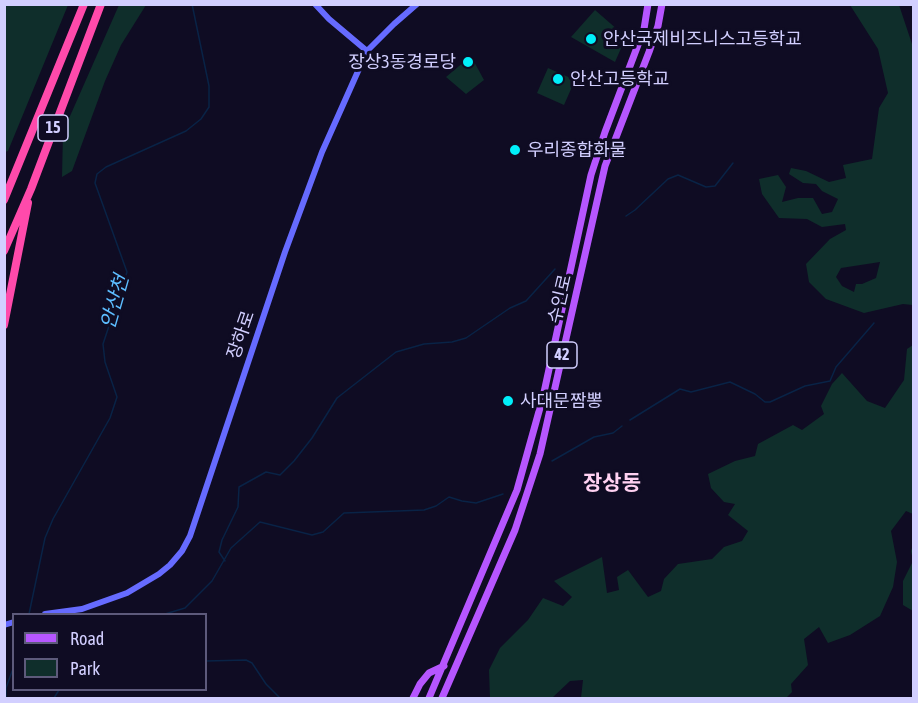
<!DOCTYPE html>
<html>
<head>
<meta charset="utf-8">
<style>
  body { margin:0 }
  #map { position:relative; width:918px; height:703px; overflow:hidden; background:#0f0c23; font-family:"Asap Condensed",sans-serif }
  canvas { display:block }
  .frame { position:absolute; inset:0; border:6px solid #d2cfff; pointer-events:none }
  .legend { position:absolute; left:12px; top:613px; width:195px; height:78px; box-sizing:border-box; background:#0f0c23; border:2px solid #5d5a7b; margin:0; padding:8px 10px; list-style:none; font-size:18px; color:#d2cfff }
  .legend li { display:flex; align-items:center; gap:12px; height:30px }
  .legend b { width:30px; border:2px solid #5d5a7b }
</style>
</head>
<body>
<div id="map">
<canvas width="918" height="703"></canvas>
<div class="frame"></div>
<ul class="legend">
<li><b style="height:8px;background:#b656ff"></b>Road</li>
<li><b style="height:16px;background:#0f2e2b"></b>Park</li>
</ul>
</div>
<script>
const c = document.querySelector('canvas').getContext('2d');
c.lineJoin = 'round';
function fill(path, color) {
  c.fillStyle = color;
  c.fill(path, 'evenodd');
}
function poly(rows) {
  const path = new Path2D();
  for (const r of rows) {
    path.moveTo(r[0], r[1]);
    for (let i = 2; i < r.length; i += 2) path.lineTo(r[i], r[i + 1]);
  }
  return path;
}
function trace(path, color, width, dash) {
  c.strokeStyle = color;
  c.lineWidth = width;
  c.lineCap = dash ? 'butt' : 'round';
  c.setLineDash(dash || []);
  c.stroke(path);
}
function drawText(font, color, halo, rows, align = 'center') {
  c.font = font + ' "Asap Condensed","Noto Sans KR",sans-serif';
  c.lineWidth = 6;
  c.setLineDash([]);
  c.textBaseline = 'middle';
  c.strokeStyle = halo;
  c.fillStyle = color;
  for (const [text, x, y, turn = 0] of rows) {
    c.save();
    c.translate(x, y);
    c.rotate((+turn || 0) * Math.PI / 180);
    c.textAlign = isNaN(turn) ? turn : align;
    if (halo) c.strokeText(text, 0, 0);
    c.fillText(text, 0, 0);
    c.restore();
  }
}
fill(poly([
  [4,5,68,5,8,151,5,152],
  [119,5,146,5,121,45,105,81,72,171,62,177,63,132],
  [850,5,899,5,914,50,913,305,903,304,864,313,826,299,809,282,806,264,830,239,846,230,845,224,822,227,807,219,779,218,762,194,759,179,778,175,786,187,782,202,798,198,813,198,822,214,832,212,838,199,822,191,816,184,803,183,789,174,791,168,806,171,829,182,846,178,843,165,872,159,879,108,888,93,878,49],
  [880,262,876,278,862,284,856,284,854,292,842,286,836,277,841,268],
  [595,10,626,37,615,62,571,37],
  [471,56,484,80,466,94,446,77],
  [548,68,575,80,564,105,537,93],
  [913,345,913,514,906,511,891,531,897,562,893,587,880,616,850,635,828,643,819,627,804,639,808,665,791,684,792,692,786,698,581,698,583,680,570,681,552,698,490,698,489,670,500,648,528,620,543,598,563,606,572,597,554,581,602,557,607,593,619,590,617,577,628,570,648,597,661,591,664,579,678,564,712,559,724,547,742,541,748,531,728,515,735,504,724,502,711,488,708,474,735,461,755,456,758,444,793,425,802,430,824,414,821,406,832,384,842,373,867,401,885,408,904,380,907,349],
  [913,545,914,611,913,611,903,605,903,581,913,561,911,551]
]), '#0f2e2b');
trace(poly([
  [626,216,635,210,668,179,678,175,706,187,715,186,733,163],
  [630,420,680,389,691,392,730,382,755,394,765,402,770,402,805,386,830,381,836,367,874,323],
  [552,461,594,437,613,433,622,426],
  [225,561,219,552,222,540,238,507,239,487,266,472,280,475,294,461,312,438,337,398,396,352,424,344,452,342,466,338,510,308,526,301,555,269],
  [29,614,45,538,53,519,110,418,117,397,105,362,103,344,127,272,95,183,97,174,106,167,186,131,201,119,209,107,209,86,192,4],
  [165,614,185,608,212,581,231,548,260,522,312,535,323,532,344,513,424,510,436,506,449,497,462,501,476,503,503,494],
  [206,661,246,660,252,663,266,684,280,698],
  [6,698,6,688,14,666],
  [54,698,59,690]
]), '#092346', 1.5);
trace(poly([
  [315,4,329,19,367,51],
  [45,614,82,609,127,593,159,574,170,565,182,551,190,536,285,252,322,152,367,51,394,24,417,4],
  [4,625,14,622]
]), '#666bff', 6);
trace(poly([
  [413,698,420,684,429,673,444,666],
  [429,698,517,490,543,397,591,175,605,132,644,29,648,4],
  [442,698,515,530,540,454,605,166,649,52,658,26,662,4]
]), '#b656ff', 7);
trace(poly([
  [4,200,84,4],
  [4,251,31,189,101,4],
  [4,325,28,203]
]), '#ff4aab', 8);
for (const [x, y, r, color] of [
  [591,39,6,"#00effa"],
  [468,62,6,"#00effa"],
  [558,79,6,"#00effa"],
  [515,150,6,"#00effa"],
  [508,401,6,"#00effa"]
]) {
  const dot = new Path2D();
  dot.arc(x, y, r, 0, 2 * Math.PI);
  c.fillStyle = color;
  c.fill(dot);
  trace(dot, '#0f0c23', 2);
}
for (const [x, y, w] of [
  [53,128,30],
  [562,355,30]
]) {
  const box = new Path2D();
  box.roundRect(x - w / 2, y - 13, w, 26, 4.5);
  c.fillStyle = '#0f0c23';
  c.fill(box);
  trace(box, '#d2cfff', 1.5);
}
drawText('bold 16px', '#d2cfff', null, [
  ["15",53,128],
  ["42",562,355]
]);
drawText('18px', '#d2cfff', '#0f0c23', [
  ["안산국제비즈니스고등학교",603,39],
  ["장상3동경로당",456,62,"right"],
  ["안산고등학교",570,79],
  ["우리종합화물",527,150],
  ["사대문짬뽕",520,401]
], 'left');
drawText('18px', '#d2cfff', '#0f0c23', [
  ["수인로",560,299,-77],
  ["장하로",241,335,-71]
]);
drawText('italic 20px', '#5dbdff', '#0f0c23', [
  ["안산천",115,302,-74]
]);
drawText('bold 21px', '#ffd1f1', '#0f0c23', [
  ["장상동",612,483]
]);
</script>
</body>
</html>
